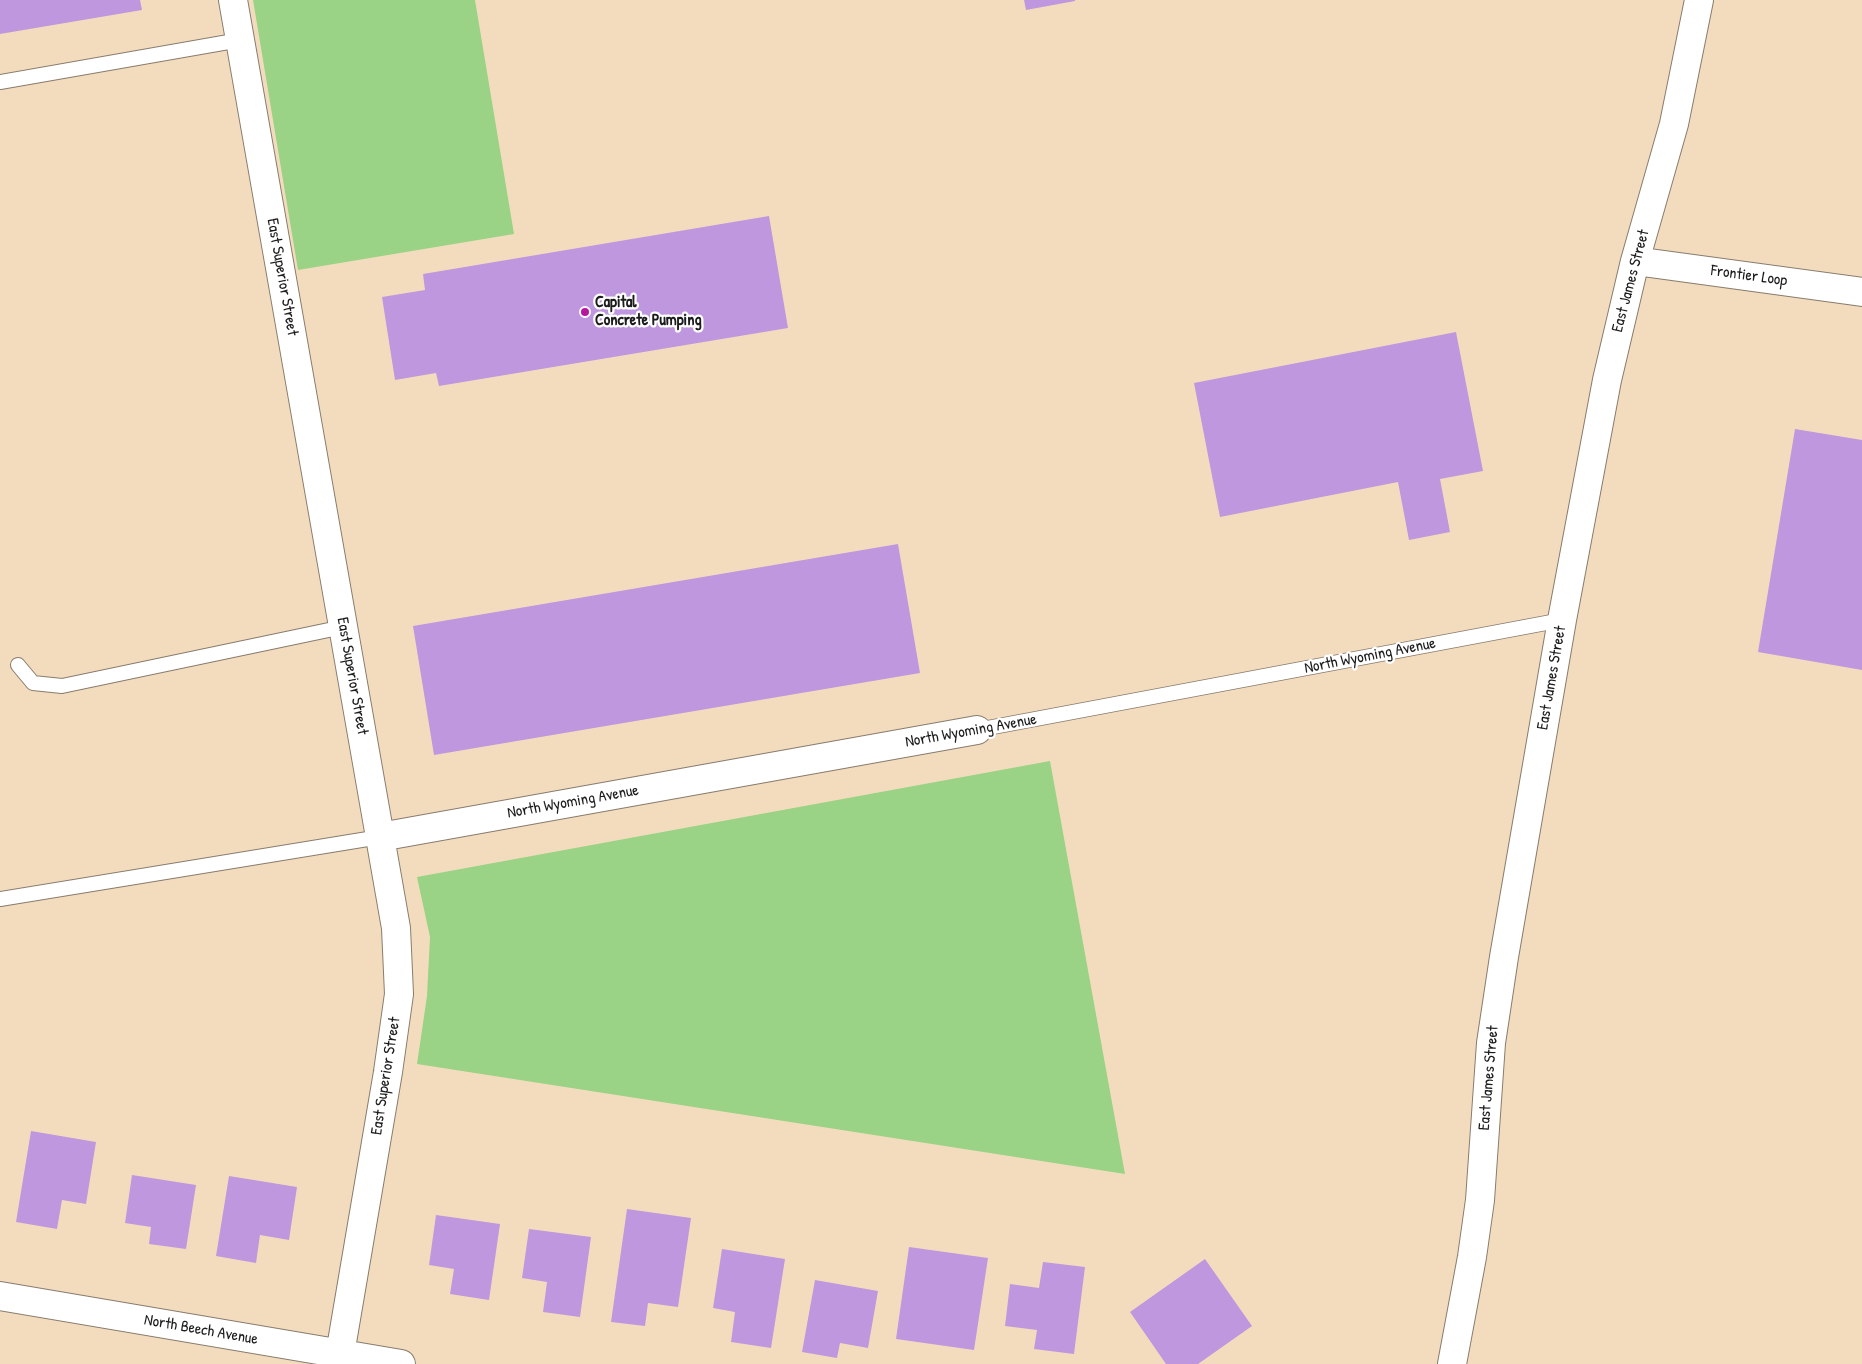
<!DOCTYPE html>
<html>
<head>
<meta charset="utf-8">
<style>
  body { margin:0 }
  canvas { display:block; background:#f3dcbe }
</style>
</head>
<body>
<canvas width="1862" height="1364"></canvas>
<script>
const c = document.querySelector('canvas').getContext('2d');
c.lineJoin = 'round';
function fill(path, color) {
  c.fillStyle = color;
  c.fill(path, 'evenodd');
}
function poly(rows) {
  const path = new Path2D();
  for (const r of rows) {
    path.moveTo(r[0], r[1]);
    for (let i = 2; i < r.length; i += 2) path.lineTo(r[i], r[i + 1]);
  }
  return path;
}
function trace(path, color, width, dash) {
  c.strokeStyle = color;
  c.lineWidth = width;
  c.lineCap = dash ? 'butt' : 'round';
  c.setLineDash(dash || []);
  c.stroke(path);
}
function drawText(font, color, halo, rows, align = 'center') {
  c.font = font + ' "Patrick Hand",sans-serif';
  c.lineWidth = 4.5;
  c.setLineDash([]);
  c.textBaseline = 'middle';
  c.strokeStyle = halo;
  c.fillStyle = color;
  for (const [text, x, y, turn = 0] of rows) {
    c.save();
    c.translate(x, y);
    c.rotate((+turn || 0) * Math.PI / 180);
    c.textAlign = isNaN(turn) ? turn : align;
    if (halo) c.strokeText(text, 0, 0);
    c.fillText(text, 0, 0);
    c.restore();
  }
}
fill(poly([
  [253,0,475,0,514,234,298,270],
  [1050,761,1125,1174,417,1064,427,996,430,937,417,877]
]), '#9ad385');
fill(poly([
  [0,0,140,0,142,10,0,34],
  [1024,0,1075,0,1075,1,1026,10],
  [769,216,788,328,439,386,436,373,395,380,382,297,425,290,423,274],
  [1456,332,1483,471,1440,479,1450,532,1409,540,1398,482,1220,517,1194,383],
  [1795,429,1862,440,1862,670,1758,652],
  [898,544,920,673,434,755,413,626],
  [31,1131,96,1142,86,1204,62,1200,57,1229,16,1222],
  [132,1175,196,1185,186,1249,149,1244,151,1227,125,1223],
  [229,1176,297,1187,289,1240,260,1235,256,1263,216,1256],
  [627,1209,691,1218,678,1307,648,1303,645,1326,611,1322],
  [436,1215,500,1224,489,1300,450,1294,454,1269,429,1265],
  [529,1229,591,1237,580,1317,543,1312,547,1282,522,1278],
  [909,1247,988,1258,974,1350,896,1339],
  [722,1249,785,1259,771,1348,731,1342,735,1312,713,1308],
  [1205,1259,1252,1326,1198,1364,1166,1364,1130,1312],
  [1043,1262,1085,1267,1074,1354,1034,1349,1037,1330,1005,1326,1010,1284,1039,1288],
  [815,1280,878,1291,868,1348,840,1343,837,1358,802,1352]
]), '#bf97de');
const service = poly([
  [0,82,240,40],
  [18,665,33,683,62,686,343,627],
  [977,730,1562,620],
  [0,899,380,837]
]);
const minor = poly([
  [233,0,396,928,399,994,388,1072,340,1354],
  [1635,261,1862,292],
  [380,837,977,730],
  [0,1296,401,1364],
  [1452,1364,1472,1257,1480,1200,1491,1043,1504,957,1562,620,1607,380,1635,261,1674,124,1699,0]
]);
trace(service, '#887c6d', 16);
trace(minor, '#887c6d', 30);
trace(service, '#fff', 14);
trace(minor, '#fff', 28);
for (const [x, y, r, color] of [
  [585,312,5,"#b5179e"]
]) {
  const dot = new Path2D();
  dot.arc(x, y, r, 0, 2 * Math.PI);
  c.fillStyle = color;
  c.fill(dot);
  trace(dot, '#fff', 2);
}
drawText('16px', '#1c1c1c', '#fff', [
  ["Frontier Loop",1749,276,8],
  ["East Superior Street",282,277,80],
  ["East James Street",1631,281,-75],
  ["North Wyoming Avenue",1370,656,-11],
  ["East Superior Street",352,676,80],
  ["East James Street",1552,678,-80],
  ["North Wyoming Avenue",971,731,-10],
  ["North Wyoming Avenue",573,802,-10],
  ["East Superior Street",386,1076,-81],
  ["East James Street",1489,1078,-85],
  ["North Beech Avenue",201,1330,10]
]);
drawText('bold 16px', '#1c1c1c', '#fff', [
  ["Capital",595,303],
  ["Concrete Pumping",595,321]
], 'left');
</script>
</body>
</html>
